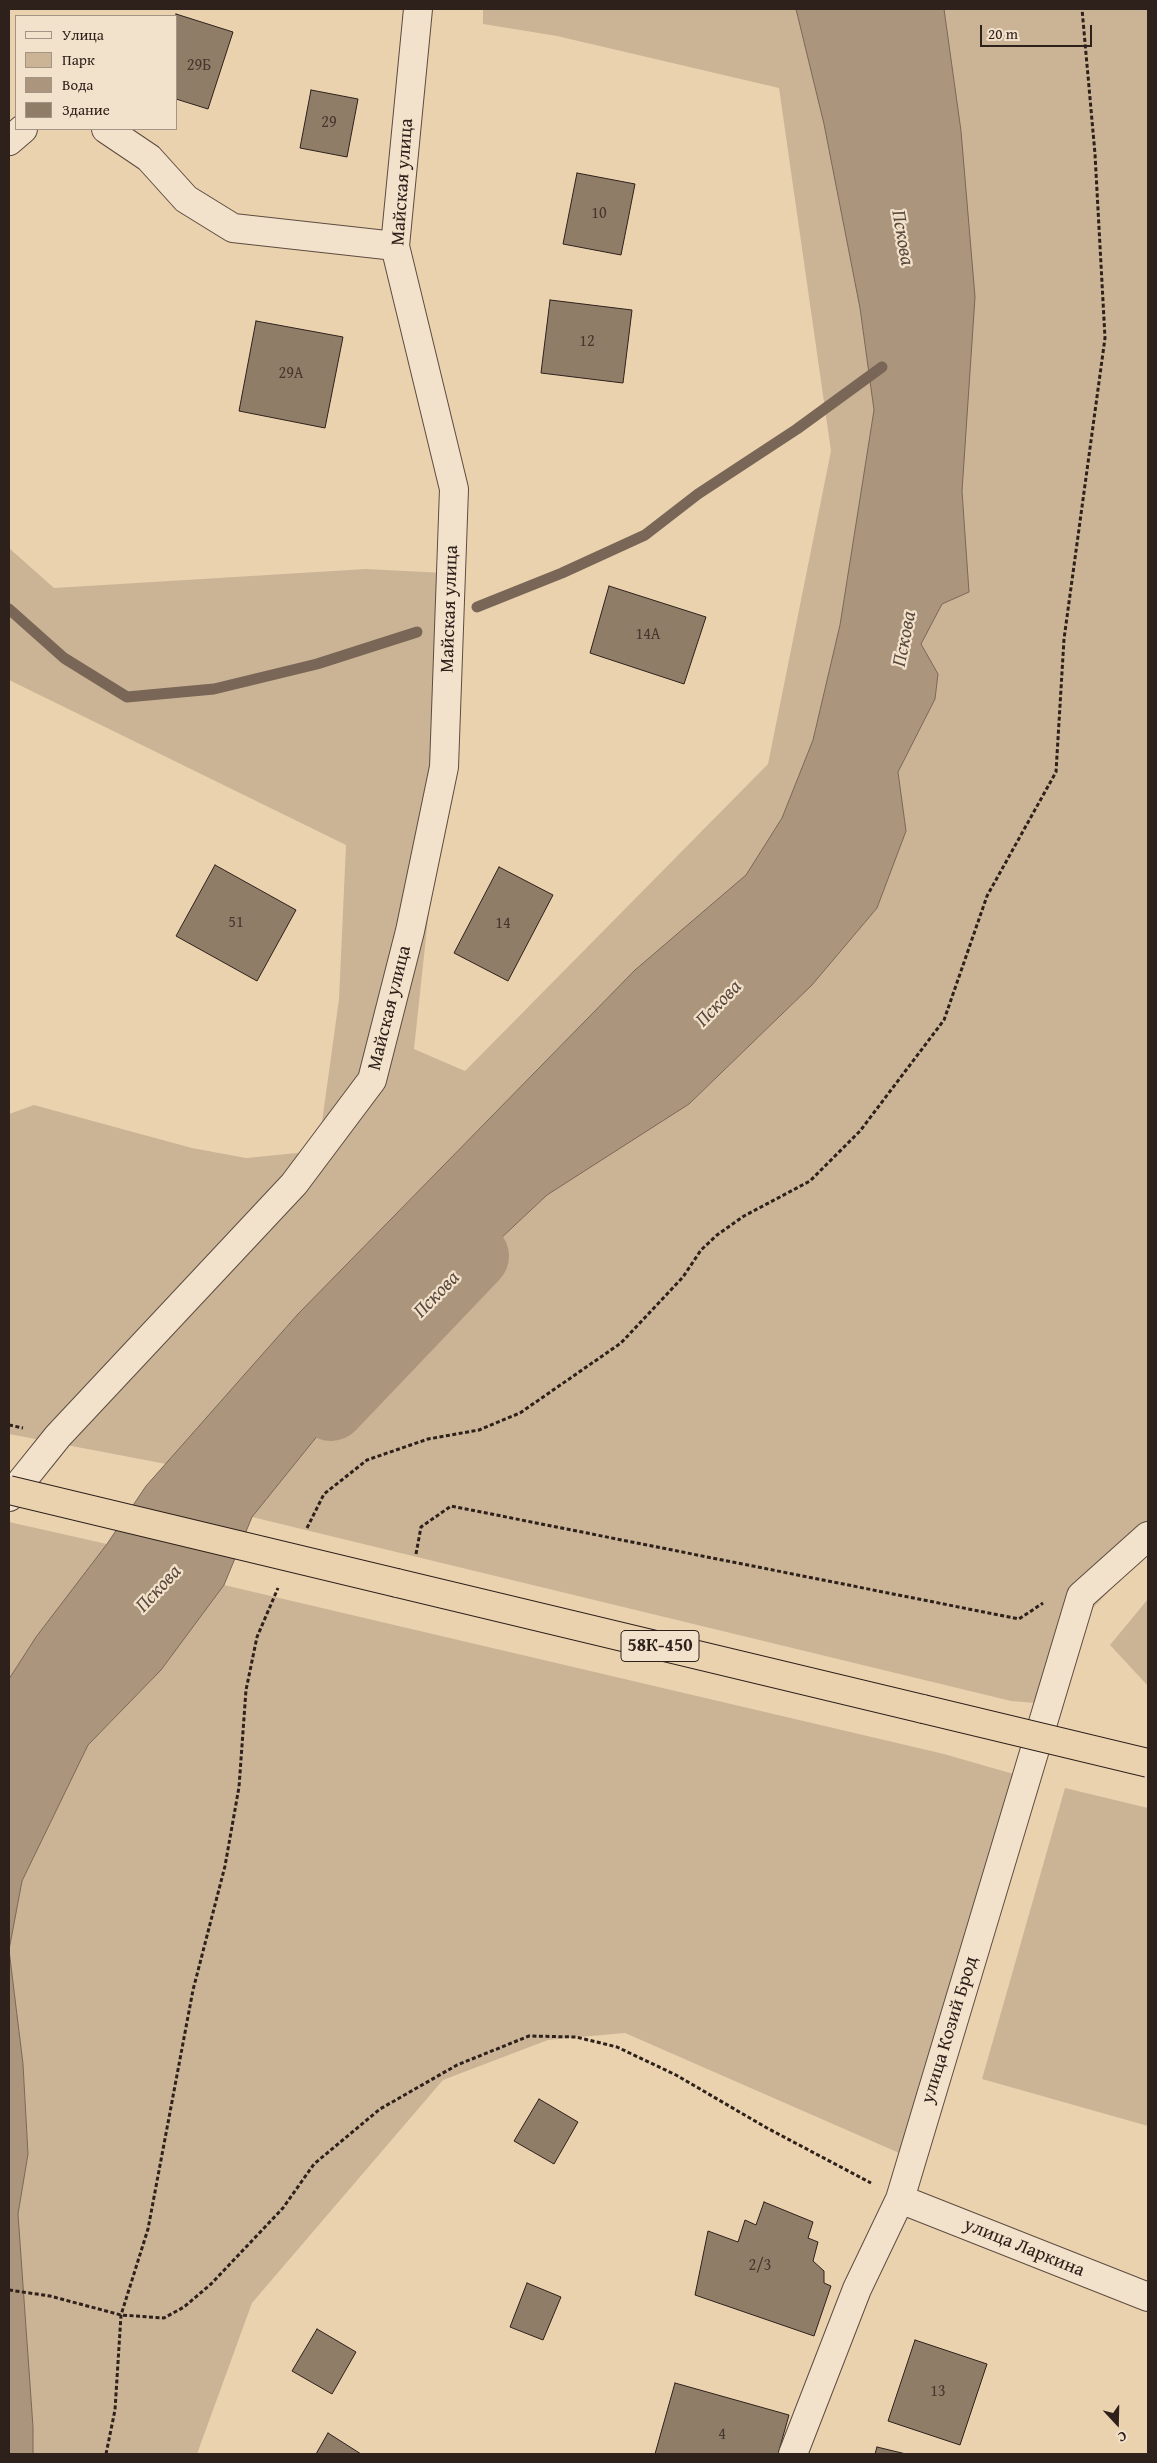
<!DOCTYPE html>
<html>
<head>
<meta charset="utf-8">
<style>
  body { margin:0 }
  #map { position:relative; width:1157px; height:2463px; overflow:hidden; background:#ebd2af; font-family:"Gentium Book Plus",serif }
  canvas { display:block }
  .frame { position:absolute; inset:0; border:10px solid #2e201b; pointer-events:none }
  .legend { position:absolute; left:15px; top:15px; width:162px; height:115px; box-sizing:border-box; background:#f2e2cb; border:1px solid #a49485; margin:0; padding:6px 9px; list-style:none; font-size:15px; color:#2e201b }
  .legend li { display:flex; align-items:center; gap:10px; height:25px }
  .legend b { width:25px; border:1px solid #a49485 }
  .north { position:absolute; left:1092px; top:2398px; width:50px; height:50px; -webkit-text-stroke:4px #f2e2cb; paint-order:stroke; rotate:159deg; font-size:14px; font-weight:700; line-height:20px; text-align:center; color:#2e201b }
  .north::after { content:''; display:block; margin:auto; width:18px; height:22px; background:#2e201b; clip-path:polygon(50% 0,100% 100%,50% 72%,0 100%) }
  .scale { position:absolute; left:980px; top:25px; width:112px; height:22px; box-sizing:border-box; border:2px solid #2e201b; border-top:0; padding-left:6px; font-size:15px; line-height:18px; white-space:nowrap; color:#2e201b; -webkit-text-stroke:4px #f2e2cb; paint-order:stroke }
</style>
</head>
<body>
<div id="map">
<canvas width="1157" height="2463"></canvas>
<div class="frame"></div>
<ul class="legend">
<li><b style="height:6px;background:#f2e2cb"></b>Улица</li>
<li><b style="height:14px;background:#cbb496"></b>Парк</li>
<li><b style="height:14px;background:#ab957d"></b>Вода</li>
<li><b style="height:14px;background:#907d68"></b>Здание</li>
</ul>
<div class="north">С</div>
<div class="scale">20 m</div>
</div>
<script>
const c = document.querySelector('canvas').getContext('2d');
c.lineJoin = 'round';
function fill(path, color) {
  c.fillStyle = color;
  c.fill(path, 'evenodd');
}
function poly(rows) {
  const path = new Path2D();
  for (const r of rows) {
    path.moveTo(r[0], r[1]);
    for (let i = 2; i < r.length; i += 2) path.lineTo(r[i], r[i + 1]);
  }
  return path;
}
function trace(path, color, width, dash) {
  c.strokeStyle = color;
  c.lineWidth = width;
  c.lineCap = dash ? 'butt' : 'round';
  c.setLineDash(dash || []);
  c.stroke(path);
}
function drawText(font, color, halo, rows, align = 'center') {
  c.font = font + ' "Gentium Book Plus",serif';
  c.lineWidth = 4.5;
  c.setLineDash([]);
  c.textBaseline = 'middle';
  c.strokeStyle = halo;
  c.fillStyle = color;
  for (const [text, x, y, turn = 0] of rows) {
    c.save();
    c.translate(x, y);
    c.rotate((+turn || 0) * Math.PI / 180);
    c.textAlign = isNaN(turn) ? turn : align;
    if (halo) c.strokeText(text, 0, 0);
    c.fillText(text, 0, 0);
    c.restore();
  }
}
fill(poly([
  [483,9,796,9,824,124,860,308,874,410,840,625,813,740,782,818,746,875,635,970,298,1314,166,1464,9,1434,9,1114,34,1105,192,1148,246,1158,318,1151,339,999,346,845,9,680,9,548,54,588,366,569,465,574,414,1049,465,1071,768,764,831,451,779,88,557,36,483,24],
  [944,9,1148,9,1148,1550,1092,1609,1063,1651,1048,1704,1011,1701,252,1517,401,1332,547,1195,689,1104,812,985,877,908,906,831,898,772,935,699,938,674,921,644,942,604,969,592,962,491,961,131],
  [9,1522,107,1544,36,1637,9,1679],
  [224,1585,944,1754,1024,1777,906,2156,625,2033,548,2040,443,2080,252,2303,197,2454,33,2454,33,2427,18,2213,28,2154,23,2064,9,1950,22,1881,88,1745,161,1670],
  [1148,1599,1148,1686,1110,1645],
  [1065,1788,1148,1808,1148,2126,982,2079]
]), '#cbb496');
const water = poly([
  [796,9,944,9,961,131,975,297,962,491,969,592,942,604,921,644,938,674,935,699,898,772,906,831,877,908,812,985,689,1104,547,1195,401,1332,252,1517,224,1585,161,1670,88,1745,22,1881,9,1950,23,2064,28,2154,18,2214,33,2427,33,2454,9,2454,9,1679,36,1637,107,1544,146,1486,298,1314,635,970,746,875,782,818,813,740,840,625,874,410,860,308,824,124,796,9]
]);
fill(water, '#ab957d');
trace(water, '#796656', 1);
trace(poly([
  [477,607,562,573,645,535,698,494,797,429,882,367],
  [9,609,64,658,127,697,214,689,317,664,417,632]
]), '#796656', 11);
trace(poly([
  [331,1407,475,1256]
]), '#ab957d', 68);
const building = poly([
  [176,14,233,32,208,109,176,99,176,14],
  [311,90,358,99,347,157,300,148,311,90],
  [577,173,635,184,621,255,563,244,577,173],
  [550,300,632,310,623,383,541,373,550,300],
  [256,321,343,337,325,428,239,411,256,321],
  [609,586,706,617,684,684,590,653,609,586],
  [215,865,296,910,257,981,176,936,215,865],
  [499,867,553,895,508,981,454,953,499,867],
  [539,2099,578,2122,554,2164,514,2141,539,2099],
  [764,2202,813,2222,808,2238,818,2242,813,2261,824,2271,824,2283,831,2286,814,2336,695,2295,708,2231,738,2242,745,2220,756,2225,764,2202],
  [527,2283,561,2297,543,2340,510,2327,527,2283],
  [317,2329,356,2352,332,2394,292,2371,317,2329],
  [915,2340,987,2364,960,2445,888,2421,915,2340],
  [675,2383,789,2415,778,2454,655,2454,675,2383],
  [328,2433,361,2454,316,2454,328,2433],
  [877,2447,906,2454,875,2454,877,2447]
]);
fill(building, '#907d68');
trace(building, '#2e201b', 1);
const minor = poly([
  [106,129,149,158,186,199,233,228,395,246],
  [9,141,23,129],
  [9,1497,58,1436,294,1184,372,1080,410,931,444,767,454,489,395,246,418,9],
  [900,2199,1148,2297],
  [793,2454,857,2289,900,2199,1081,1596,1148,1536]
]);
const highway = poly([
  [397,1583,923,1709]
]);
trace(minor, '#5d4c40', 30);
trace(highway, '#2e201b', 30);
trace(poly([
  [9,1425,23,1428],
  [307,1528,324,1494,367,1460,428,1439,479,1430,520,1413,621,1343,683,1277,701,1250,717,1235,744,1216,810,1181,860,1131,944,1020,987,896,1056,772,1064,639,1105,338,1095,154,1082,9],
  [416,1554,421,1527,451,1506,1019,1619,1043,1603],
  [9,2290,50,2296,121,2315,164,2318,184,2307,211,2284,283,2208,314,2164,380,2109,457,2065,529,2036,576,2037,617,2047,676,2075,767,2128,871,2183],
  [106,2454,115,2410,121,2315,148,2229,193,1990,225,1866,239,1787,246,1690,257,1637,278,1588]
]), '#2e201b', 3, [4, 2.5]);
trace(minor, '#f2e2cb', 28);
trace(highway, '#ebd2af', 28);
const highwayBridge = poly([
  [9,1490,397,1583],
  [923,1709,1148,1763]
]);
trace(highwayBridge, '#2e201b', 30, []);
trace(highwayBridge, '#ebd2af', 28);
drawText('16px', '#46372e', null, [
  ["29Б",199,66],
  ["29",329,123],
  ["10",599,214],
  ["12",587,342],
  ["29А",291,374],
  ["14А",648,635],
  ["51",236,923],
  ["14",503,924],
  ["2/3",760,2266],
  ["13",938,2392],
  ["4",722,2435]
]);
for (const [x, y, w] of [
  [660,1646,78]
]) {
  const box = new Path2D();
  box.roundRect(x - w / 2, y - 15.5, w, 31, 4);
  c.fillStyle = '#f2e2cb';
  c.fill(box);
  trace(box, '#2e201b', 1);
}
drawText('bold 18px', '#2e201b', null, [
  ["58К-450",660,1646]
]);
drawText('19px', '#2e201b', '#f2e2cb', [
  ["Майская улица",403,182,-86],
  ["Майская улица",450,609,-88],
  ["Майская улица",390,1008,-76],
  ["улица Козий Брод",950,2030,-73],
  ["улица Ларкина",1024,2248,22]
]);
drawText('italic 20px', '#5a493d', '#f2e2cb', [
  ["Пскова",902,238,80],
  ["Пскова",905,639,-79],
  ["Пскова",719,1004,-46],
  ["Пскова",437,1295,-46],
  ["Пскова",159,1589,-47]
]);
</script>
</body>
</html>
